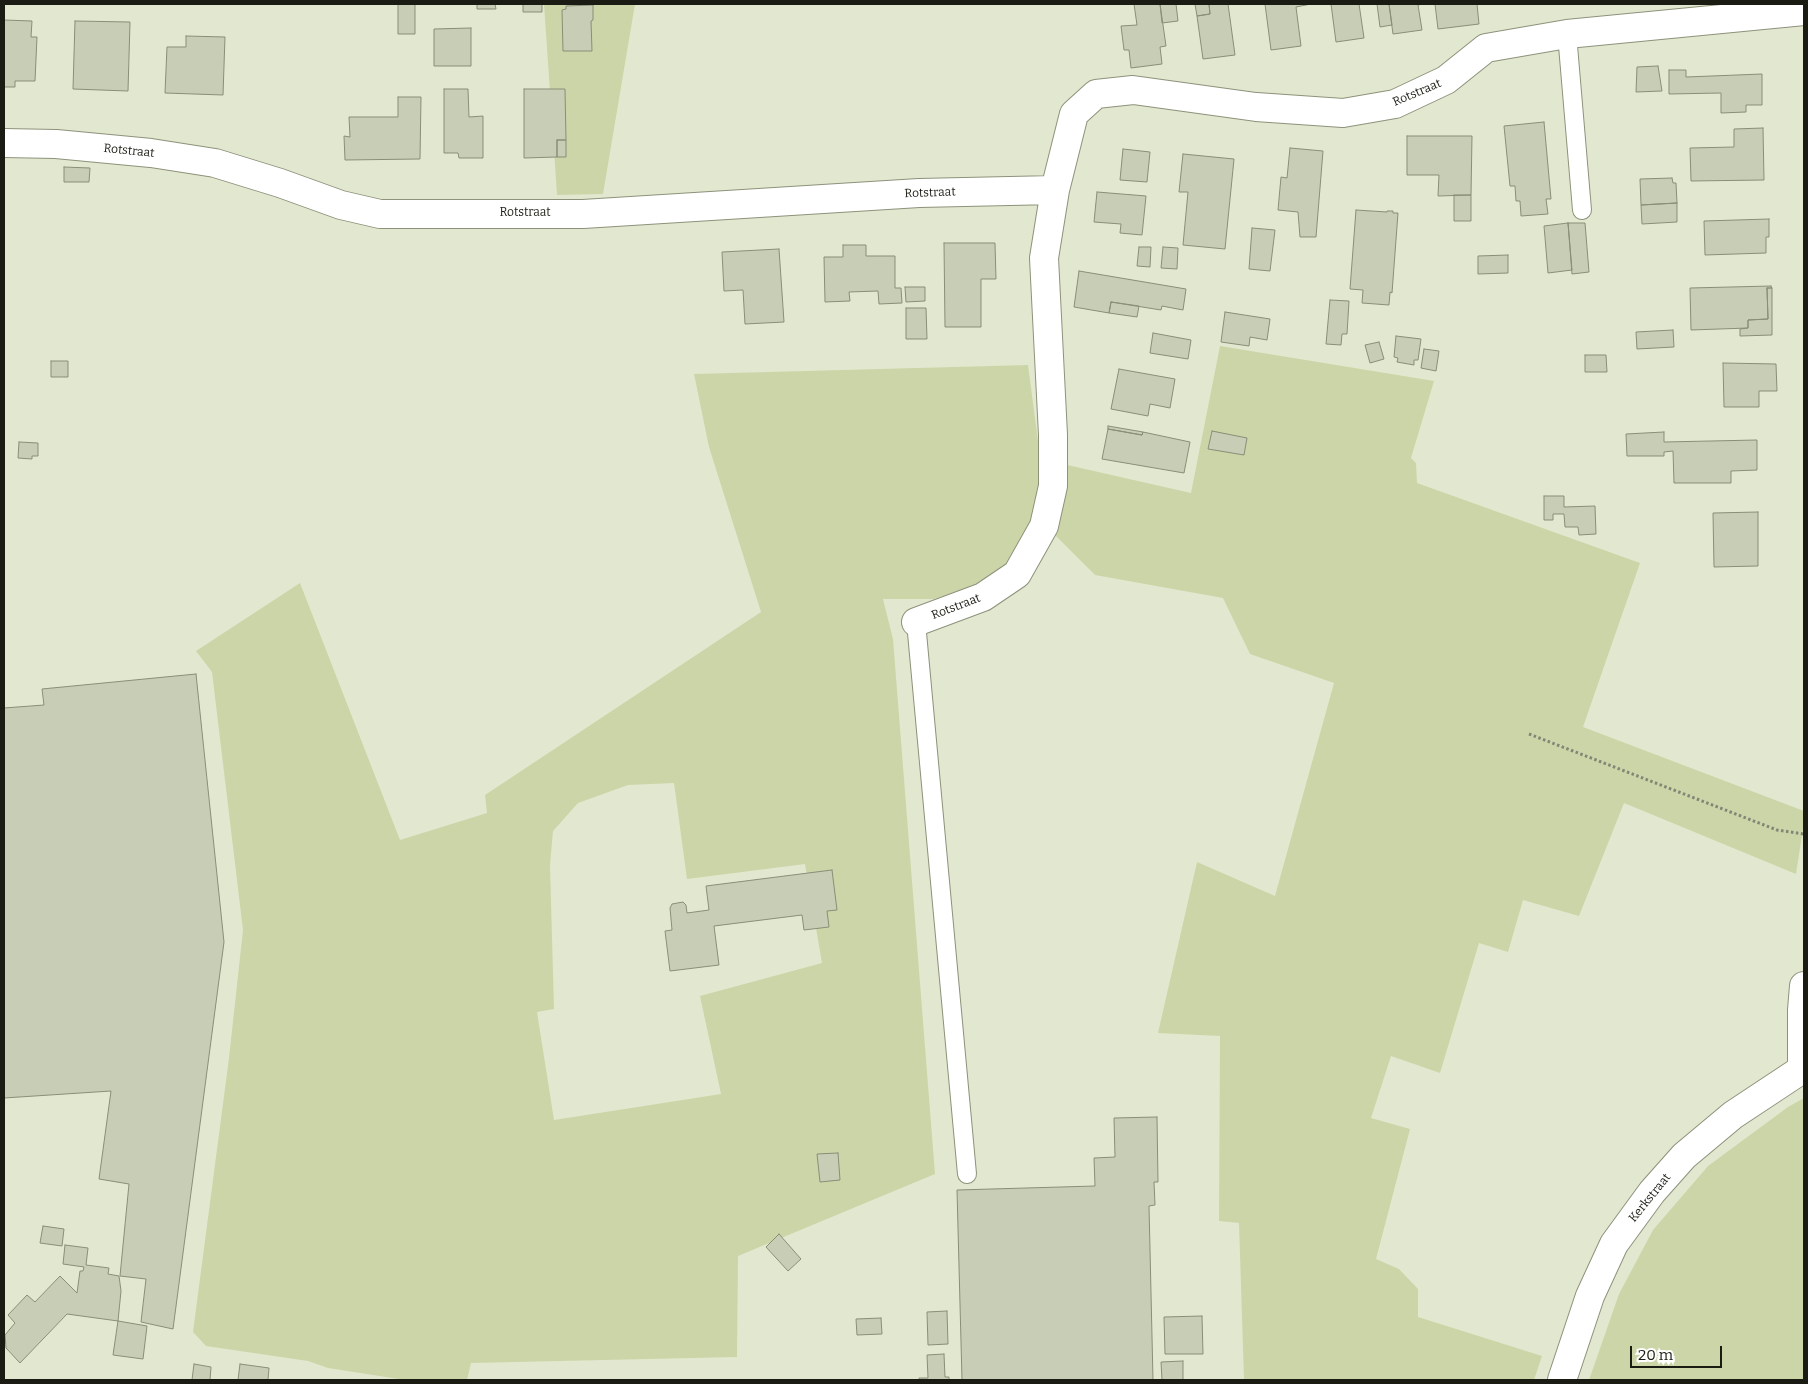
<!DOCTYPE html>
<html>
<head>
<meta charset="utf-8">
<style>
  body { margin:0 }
  #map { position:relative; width:1808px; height:1384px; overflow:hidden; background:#e2e8cf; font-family:Bitter,serif }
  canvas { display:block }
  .frame { position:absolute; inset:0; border:5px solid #1a1c13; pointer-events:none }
  .scale { position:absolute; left:1630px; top:1346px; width:92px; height:22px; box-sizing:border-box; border:2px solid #1a1c13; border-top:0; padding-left:6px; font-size:15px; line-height:18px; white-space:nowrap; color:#1a1c13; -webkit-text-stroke:4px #fff; paint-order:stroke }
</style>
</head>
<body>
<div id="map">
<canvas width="1808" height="1384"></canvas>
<div class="frame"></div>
<div class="scale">20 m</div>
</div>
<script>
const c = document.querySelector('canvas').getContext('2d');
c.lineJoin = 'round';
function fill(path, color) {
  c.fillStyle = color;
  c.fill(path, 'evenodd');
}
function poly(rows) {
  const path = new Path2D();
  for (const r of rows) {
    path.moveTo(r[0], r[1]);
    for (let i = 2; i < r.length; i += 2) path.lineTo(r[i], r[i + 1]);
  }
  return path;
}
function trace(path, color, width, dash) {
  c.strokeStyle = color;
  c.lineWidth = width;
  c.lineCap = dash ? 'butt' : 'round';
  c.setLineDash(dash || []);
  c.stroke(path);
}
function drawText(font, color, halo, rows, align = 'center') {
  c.font = font + ' Bitter,serif';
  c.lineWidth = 4.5;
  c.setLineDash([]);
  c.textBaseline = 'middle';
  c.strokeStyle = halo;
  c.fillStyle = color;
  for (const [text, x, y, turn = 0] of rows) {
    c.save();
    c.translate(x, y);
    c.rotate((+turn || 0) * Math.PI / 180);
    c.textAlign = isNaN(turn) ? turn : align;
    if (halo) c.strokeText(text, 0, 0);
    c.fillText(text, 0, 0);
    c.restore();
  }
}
fill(poly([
  [544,4,635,4,603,194,557,195],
  [1220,346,1434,381,1411,458,1416,463,1417,483,1640,563,1583,727,1804,811,1804,822,1796,874,1624,803,1579,916,1523,900,1508,952,1479,943,1440,1073,1391,1056,1371,1118,1410,1129,1376,1259,1399,1269,1418,1289,1418,1317,1542,1356,1534,1380,1244,1380,1239,1223,1219,1221,1220,1036,1158,1033,1197,862,1275,896,1334,683,1250,654,1223,598,1095,575,1055,535,1058,501,1063,464,1191,493],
  [1028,365,1038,441,1041,475,1037,506,1026,539,1007,564,985,582,934,599,883,599,893,639,935,1174,738,1256,737,1357,471,1363,467,1380,405,1380,328,1368,308,1361,206,1346,193,1332,229,1058,243,930,212,672,196,651,300,583,400,840,487,813,485,795,761,612,709,447,694,374],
  [674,783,687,879,805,864,822,963,700,996,721,1094,554,1120,537,1012,554,1009,550,865,553,831,578,803,628,785],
  [1804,1098,1804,1380,1589,1380,1619,1294,1653,1230,1708,1166,1788,1107]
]), '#cbd5a8');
const building = poly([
  [398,4,415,4,415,34,398,34,398,4],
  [477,4,495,4,496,9,477,9,477,4],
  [523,4,542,4,542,12,523,12,523,4],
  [1134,4,1160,4,1166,46,1160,47,1162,64,1131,68,1129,50,1124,50,1121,26,1137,25,1134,4],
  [1160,4,1176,4,1178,21,1162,23,1160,4],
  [1195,4,1209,4,1210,14,1197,16,1195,4],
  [1209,4,1228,4,1235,55,1203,59,1197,16,1210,14,1209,4],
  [1265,4,1311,4,1296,7,1301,46,1271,50,1265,4],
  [1331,4,1359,4,1364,38,1336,42,1331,4],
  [1377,4,1389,4,1392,25,1380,27,1377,4],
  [1389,4,1423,4,1418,5,1422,30,1393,34,1389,4],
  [1435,4,1477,4,1479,24,1438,29,1435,4],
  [593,5,593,20,591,21,592,51,563,51,562,10,566,9,566,6,593,5],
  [4,20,32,21,31,37,37,37,35,81,15,81,15,87,4,87,4,20],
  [75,21,130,22,128,91,73,89,75,21],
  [471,28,471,66,434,66,434,29,471,28],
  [186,36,225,37,223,95,165,93,167,47,186,47,186,36],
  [1658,66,1662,91,1636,92,1637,67,1658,66],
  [1669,70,1686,70,1686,77,1762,74,1762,105,1746,105,1746,112,1721,113,1721,93,1669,94,1669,70],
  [444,89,468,89,469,117,483,116,483,158,459,158,458,153,444,153,444,89],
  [524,89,565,89,566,140,557,140,557,157,524,158,524,89],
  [398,97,421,97,420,159,345,160,344,136,350,137,349,117,398,117,398,97],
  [1544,122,1551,199,1546,199,1548,214,1521,216,1520,201,1516,201,1515,186,1510,186,1504,126,1544,122],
  [1763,128,1764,180,1691,181,1690,148,1734,147,1734,129,1763,128],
  [1407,136,1472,136,1471,195,1438,196,1439,175,1407,175,1407,136],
  [557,140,566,140,566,157,557,157,557,140],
  [1290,148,1323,151,1316,237,1300,237,1298,212,1278,210,1281,177,1287,178,1290,148],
  [1123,149,1150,152,1147,182,1120,180,1123,149],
  [1183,154,1234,159,1225,249,1183,245,1188,192,1179,192,1183,154],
  [64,167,90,168,89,182,64,182,64,167],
  [1672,178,1673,183,1676,183,1677,203,1641,205,1640,179,1672,178],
  [1097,192,1146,196,1142,235,1120,233,1121,224,1094,222,1097,192],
  [1454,195,1471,195,1471,221,1454,221,1454,195],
  [1677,203,1677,222,1642,224,1641,205,1677,203],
  [1356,210,1387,212,1387,211,1393,211,1393,213,1398,213,1392,293,1390,292,1389,305,1362,303,1363,290,1350,289,1356,210],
  [1769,219,1769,237,1766,237,1766,253,1705,255,1704,221,1769,219],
  [1568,223,1572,270,1548,273,1544,226,1568,223],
  [1568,223,1585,223,1589,272,1572,274,1568,223],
  [1252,228,1275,230,1270,271,1249,269,1252,228],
  [944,243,995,243,996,279,981,279,981,327,945,327,944,243],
  [843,245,866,245,866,256,895,256,895,288,901,288,902,303,879,304,878,291,849,292,850,301,825,302,824,257,843,257,843,245],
  [1139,247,1151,247,1150,267,1137,266,1139,247],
  [1163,247,1178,248,1177,269,1161,268,1163,247],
  [779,249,784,322,745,324,743,290,724,291,722,252,779,249],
  [1508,255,1508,273,1478,274,1478,256,1508,255],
  [1079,271,1186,289,1183,310,1162,306,1161,310,1111,302,1109,313,1074,307,1079,271],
  [1771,286,1772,288,1767,288,1768,319,1748,320,1748,328,1691,330,1690,288,1771,286],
  [905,287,925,287,925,301,906,302,905,287],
  [1767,288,1772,288,1772,335,1740,336,1740,329,1748,328,1748,320,1768,319,1767,288],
  [1330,300,1349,301,1347,334,1342,334,1341,345,1326,344,1330,300],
  [1111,302,1139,306,1137,317,1109,313,1111,302],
  [906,308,926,308,927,339,906,339,906,308],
  [1225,312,1270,319,1267,340,1250,337,1249,346,1221,342,1225,312],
  [1673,330,1674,347,1637,349,1636,332,1673,330],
  [1153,333,1191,340,1188,359,1150,353,1153,333],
  [1396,336,1421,339,1418,360,1414,360,1414,365,1397,362,1398,358,1394,357,1396,336],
  [1379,342,1384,359,1370,363,1365,345,1379,342],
  [1424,349,1439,351,1436,371,1421,368,1424,349],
  [1585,355,1606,355,1607,372,1585,372,1585,355],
  [51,361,68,361,68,377,51,377,51,361],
  [1723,363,1776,364,1777,391,1759,391,1759,407,1724,407,1723,363],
  [1119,369,1175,379,1170,408,1150,404,1148,416,1111,409,1119,369],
  [1108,426,1143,432,1142,435,1108,429,1108,426],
  [1108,429,1142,435,1143,432,1190,442,1184,473,1102,459,1108,429],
  [1212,431,1247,438,1244,455,1208,449,1212,431],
  [1664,432,1664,442,1757,440,1757,470,1731,471,1731,483,1674,483,1673,451,1664,452,1664,456,1627,456,1626,434,1664,432],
  [19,442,38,443,38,456,32,456,32,459,18,458,19,442],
  [1544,496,1564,496,1564,507,1595,506,1596,534,1579,535,1578,527,1565,527,1564,514,1553,514,1553,520,1544,520,1544,496],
  [1758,512,1758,566,1714,567,1713,513,1758,512],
  [196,674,224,942,173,1329,141,1322,146,1279,120,1276,129,1184,99,1179,111,1091,4,1098,4,708,44,705,42,689,196,674],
  [832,870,837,910,827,911,829,927,804,930,802,915,714,926,719,965,670,971,665,931,672,930,670,908,672,904,683,902,686,905,687,913,709,910,706,886,832,870],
  [1157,1117,1158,1182,1154,1182,1155,1205,1149,1206,1153,1380,962,1380,957,1190,1095,1186,1094,1158,1115,1157,1114,1118,1157,1117],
  [838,1153,840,1180,820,1182,817,1154,838,1153],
  [43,1226,64,1229,62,1246,40,1243,43,1226],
  [779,1234,801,1259,788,1271,766,1247,779,1234],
  [65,1245,88,1248,86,1265,109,1268,108,1274,119,1276,121,1291,118,1321,67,1314,20,1363,6,1348,5,1335,15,1323,8,1315,27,1295,35,1302,60,1276,77,1293,80,1271,83,1271,84,1267,63,1264,65,1245],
  [947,1311,948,1344,928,1345,927,1312,947,1311],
  [1202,1316,1203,1354,1165,1354,1164,1317,1202,1316],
  [881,1318,882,1334,857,1335,856,1319,881,1318],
  [118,1321,147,1326,143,1359,113,1355,118,1321],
  [944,1354,945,1377,949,1377,949,1380,919,1380,919,1378,928,1378,927,1355,944,1354],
  [1183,1361,1183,1380,1162,1380,1161,1362,1183,1361],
  [194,1364,211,1367,210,1380,192,1380,194,1364],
  [240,1364,269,1368,268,1380,238,1380,240,1364]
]);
fill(building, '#c8ceb6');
trace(building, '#898e77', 1);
const service = poly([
  [1567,34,1582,210],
  [916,622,967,1174]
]);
const minor = poly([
  [4,143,56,144,151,153,215,163,280,183,341,205,380,214,583,214,919,193,1055,190,1044,258,1053,435,1053,486,1044,526,1017,574,983,597,916,622],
  [1055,190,1074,114,1096,94,1133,90,1256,107,1343,113,1395,104,1446,80,1486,48,1567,34,1804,11],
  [1802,1068,1802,1010,1804,986],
  [1562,1380,1590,1296,1614,1244,1652,1192,1684,1156,1733,1115,1804,1068]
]);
trace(service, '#8d927b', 20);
trace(minor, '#8d927b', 30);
trace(poly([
  [1529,734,1777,830,1804,834]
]), '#828675', 3, [2.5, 2.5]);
trace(service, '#fff', 18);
trace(minor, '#fff', 28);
drawText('12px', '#1a1c13', '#fff', [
  ["Rotstraat",1417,93,-23],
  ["Rotstraat",129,151,6],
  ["Rotstraat",930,193,-2],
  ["Rotstraat",525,213],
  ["Rotstraat",956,607,-21],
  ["Kerkstraat",1650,1198,-51]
]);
</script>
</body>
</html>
